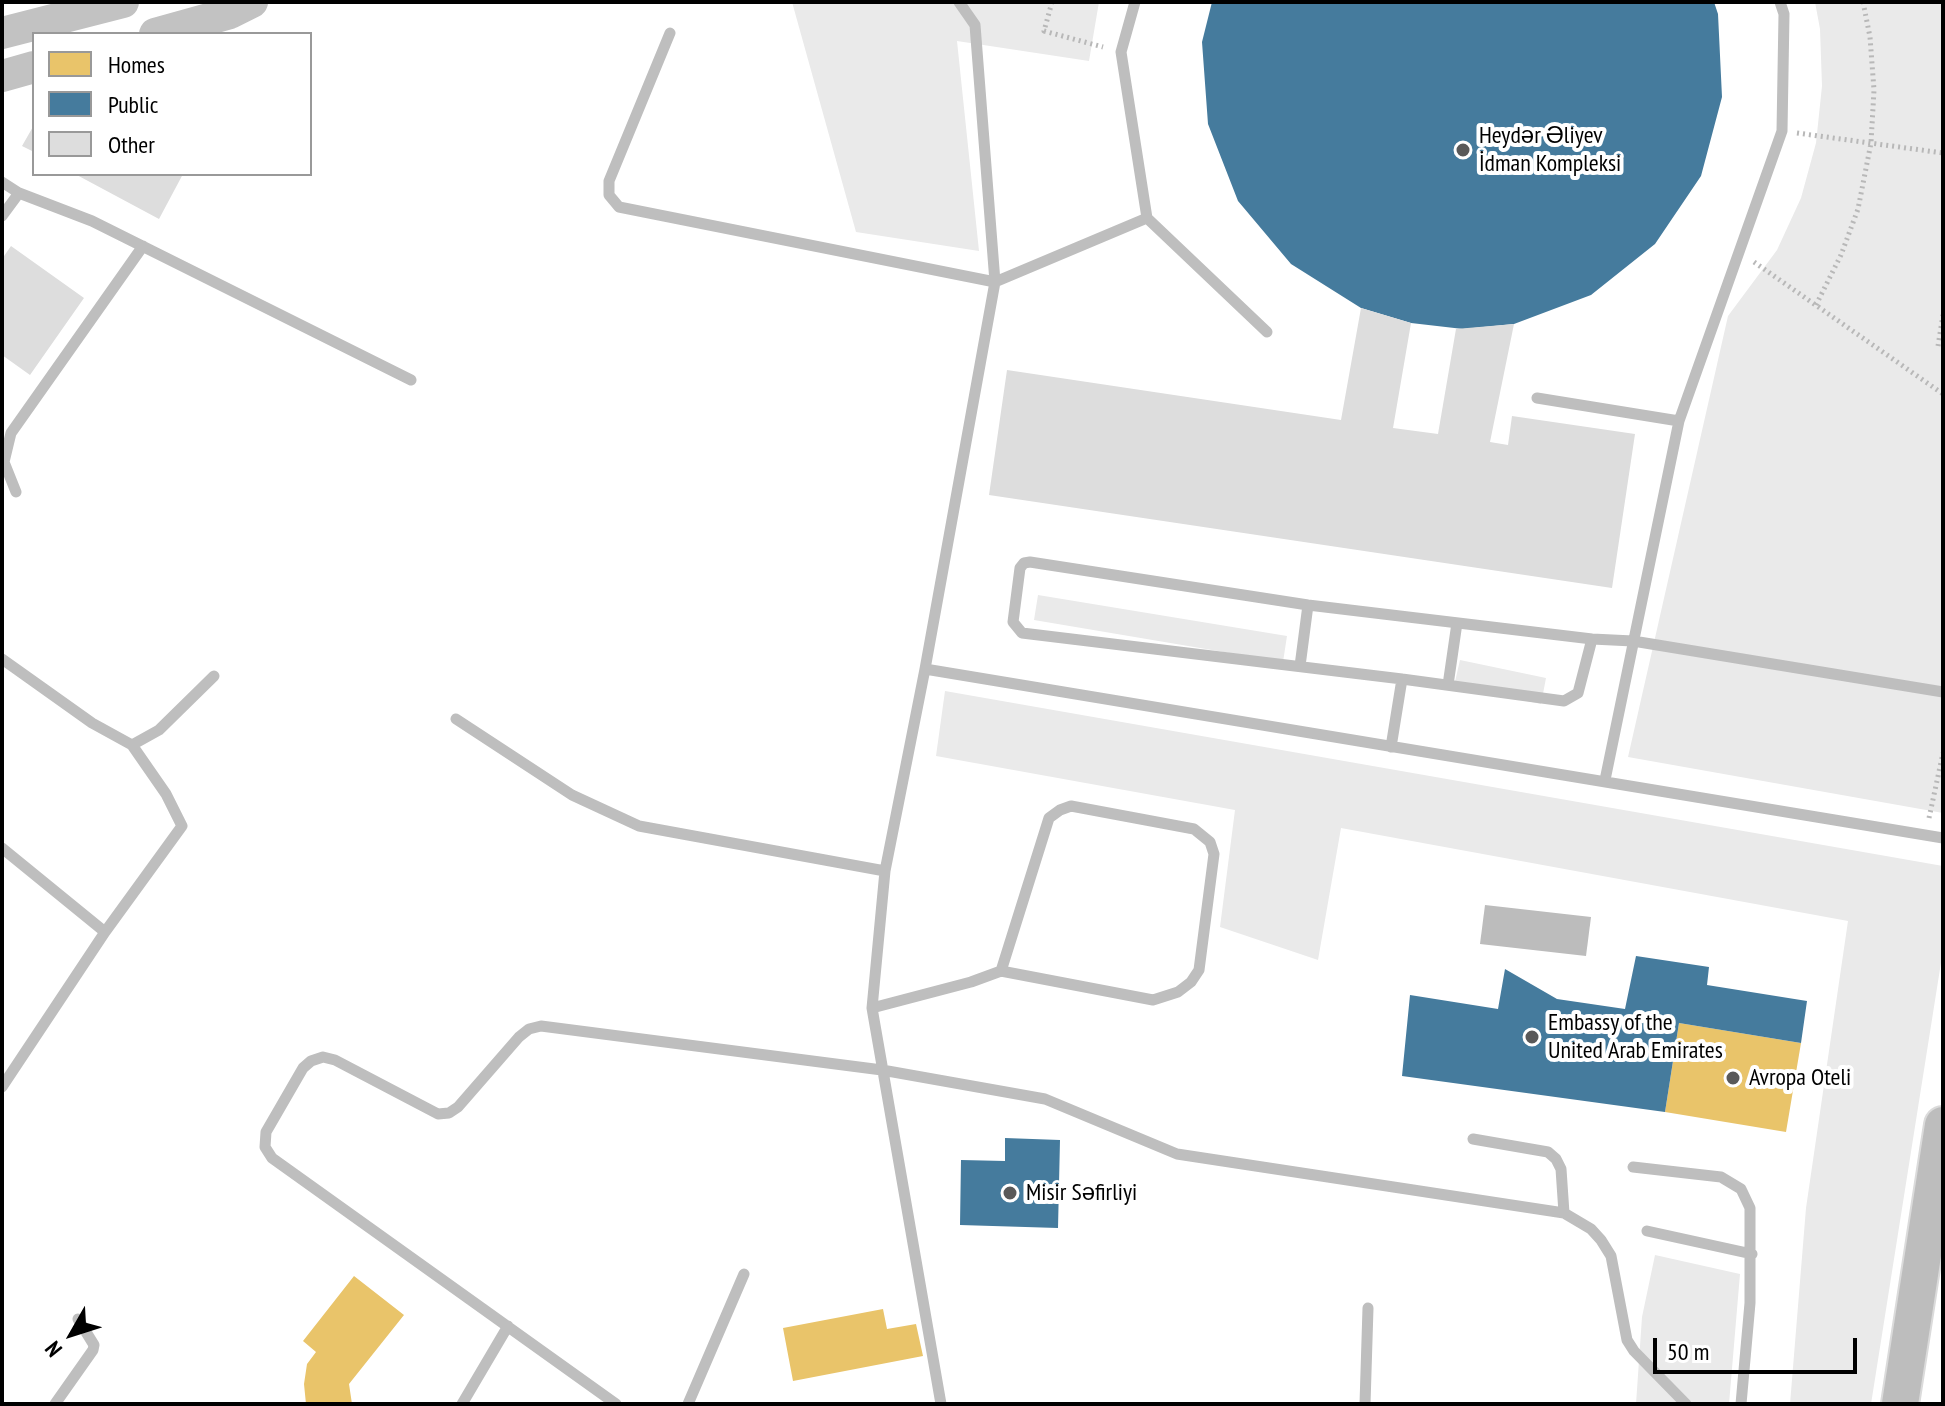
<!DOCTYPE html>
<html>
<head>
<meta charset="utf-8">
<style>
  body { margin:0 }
  #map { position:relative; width:1945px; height:1406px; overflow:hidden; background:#fff; font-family:"PT Sans Narrow",sans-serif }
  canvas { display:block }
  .frame { position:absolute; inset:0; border:4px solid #000; pointer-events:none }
  .legend { position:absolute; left:32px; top:32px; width:280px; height:144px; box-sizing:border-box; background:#fff; border:2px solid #999; margin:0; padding:10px 14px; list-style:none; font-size:24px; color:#000 }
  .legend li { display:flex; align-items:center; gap:16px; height:40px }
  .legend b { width:40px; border:2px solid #999 }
  .north { position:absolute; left:32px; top:1294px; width:80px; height:80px; -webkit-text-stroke:6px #fff; paint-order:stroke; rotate:231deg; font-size:22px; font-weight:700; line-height:32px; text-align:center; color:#000 }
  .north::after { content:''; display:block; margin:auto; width:28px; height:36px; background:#000; clip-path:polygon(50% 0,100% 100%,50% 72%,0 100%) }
  .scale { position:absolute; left:1653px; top:1338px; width:204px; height:36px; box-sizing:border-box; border:4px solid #000; border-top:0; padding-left:10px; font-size:24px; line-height:28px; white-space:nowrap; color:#000; -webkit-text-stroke:6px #fff; paint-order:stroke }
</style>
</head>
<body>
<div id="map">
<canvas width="1945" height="1406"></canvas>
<div class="frame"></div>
<ul class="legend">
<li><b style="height:22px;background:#e9c46a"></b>Homes</li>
<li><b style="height:22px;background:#457b9d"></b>Public</li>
<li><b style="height:22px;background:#ddd"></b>Other</li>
</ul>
<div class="north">N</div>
<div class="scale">50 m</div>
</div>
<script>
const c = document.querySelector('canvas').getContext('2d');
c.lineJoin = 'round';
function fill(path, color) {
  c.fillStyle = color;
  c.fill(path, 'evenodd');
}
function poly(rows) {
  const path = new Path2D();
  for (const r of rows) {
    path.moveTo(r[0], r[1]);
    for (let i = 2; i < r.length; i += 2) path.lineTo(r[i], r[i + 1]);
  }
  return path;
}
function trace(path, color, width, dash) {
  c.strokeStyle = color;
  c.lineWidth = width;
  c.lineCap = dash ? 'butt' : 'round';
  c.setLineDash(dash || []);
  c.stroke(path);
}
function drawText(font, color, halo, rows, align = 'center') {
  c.font = font + ' "PT Sans Narrow",sans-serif';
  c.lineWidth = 8;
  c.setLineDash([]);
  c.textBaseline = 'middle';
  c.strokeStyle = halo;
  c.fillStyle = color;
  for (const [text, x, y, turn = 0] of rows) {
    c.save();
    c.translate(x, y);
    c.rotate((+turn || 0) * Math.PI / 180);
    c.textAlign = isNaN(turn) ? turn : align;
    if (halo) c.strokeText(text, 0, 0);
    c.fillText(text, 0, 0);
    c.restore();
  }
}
fill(poly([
  [792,2,1099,2,1089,61,957,41,979,251,856,232],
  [1815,2,1943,2,1943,813,1628,757,1728,316,1777,250,1801,198,1816,143,1822,86,1820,29],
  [1038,595,1287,636,1283,662,1034,620],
  [1460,660,1546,678,1541,704,1454,686],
  [945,691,1943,866,1943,950,1871,1404,1790,1404,1806,1208,1848,921,1341,828,1318,960,1220,927,1235,810,936,756],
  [1655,1255,1740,1274,1729,1404,1636,1404,1642,1317]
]), '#eaeaea');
fill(poly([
  [1485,905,1591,917,1586,956,1480,944]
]), '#bcbcbc');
fill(poly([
  [1679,1023,1801,1043,1786,1132,1665,1112],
  [354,1276,404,1315,349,1384,352,1404,306,1404,304,1384,307,1364,316,1352,303,1341],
  [883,1309,887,1329,916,1324,923,1356,793,1381,783,1328]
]), '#e9c46a');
fill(poly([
  [1212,2,1714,2,1718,14,1722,97,1701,176,1655,244,1591,295,1514,324,1463,329,1411,323,1361,308,1291,264,1238,201,1208,124,1202,42],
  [1636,956,1709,967,1707,985,1807,1001,1801,1043,1679,1023,1665,1112,1402,1076,1410,995,1498,1009,1505,969,1557,999,1625,1009],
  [1005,1138,1060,1140,1058,1228,960,1225,961,1160,1005,1161]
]), '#457b9d');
fill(poly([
  [34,125,34,152,22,146],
  [75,174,183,174,159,219],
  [11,246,84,298,30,375,2,355,2,259],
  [1361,308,1411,323,1393,428,1438,434,1456,329,1514,324,1490,442,1508,445,1512,416,1635,434,1612,588,989,495,1007,370,1341,420]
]), '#ddd');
const primary = poly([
  [1900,1404,1943,1125]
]);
trace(primary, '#dbdbdb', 40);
trace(poly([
  [1052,2,1044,31,1103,47],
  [1797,133,1943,153],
  [1754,262,1943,394],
  [1816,305,1841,255,1858,209,1871,143,1874,90,1870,37,1863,2],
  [1938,346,1943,315],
  [1929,818,1943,753]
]), '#b8b8b8', 5, [2, 4]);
trace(poly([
  [1135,2,1121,52,1147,218,1267,332],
  [670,33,609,181,609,195,619,207,995,282,1147,218],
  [2,182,19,193,92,221,411,380],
  [2,216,19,193],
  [1537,398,1679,421],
  [16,492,4,462,11,433,143,246],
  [2,659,92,723,132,745,159,730,214,676],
  [1300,666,1308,605],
  [925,669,1943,838],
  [1402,679,1564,701,1578,693,1592,639],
  [1448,685,1457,623],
  [456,719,572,795,639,826,885,871],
  [1391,747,1402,679,1022,633,1013,622,1020,568,1024,563,1030,562,1308,605,1592,639,1633,641,1943,692],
  [1605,780,1679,421,1782,131,1784,14,1780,2],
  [2,848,105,932],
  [872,1008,971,982,1001,971,1153,1000,1178,992,1191,982,1199,970,1214,854,1210,842,1194,829,1071,806,1060,810,1049,818,1001,971],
  [2,1087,105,932,182,826,166,794,132,745],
  [1473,1139,1548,1152,1556,1159,1561,1169,1564,1213],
  [1633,1167,1721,1177,1741,1189,1750,1208,1750,1303,1741,1404],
  [1647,1231,1752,1254],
  [55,1404,93,1350,94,1345,78,1319],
  [462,1404,508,1326],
  [616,1404,272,1158,265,1147,266,1132,303,1068,311,1061,323,1057,335,1060,438,1114,449,1113,458,1107,519,1037,529,1029,541,1026,882,1070,1045,1099,1177,1154,1564,1213,1591,1229,1601,1240,1611,1256,1627,1340,1634,1351,1686,1404],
  [688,1404,744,1274],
  [941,1404,872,1008,885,871,925,669,995,282,975,25,959,2],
  [1365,1404,1368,1308]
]), '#bebebe', 11);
trace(poly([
  [2,33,123,2],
  [155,34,230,13,252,2],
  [2,76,34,67]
]), '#c2c2c2', 32);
trace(primary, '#bdbdbd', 36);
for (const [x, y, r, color] of [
  [1463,150,8,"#595959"],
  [1532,1037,8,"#595959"],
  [1733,1078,8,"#595959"],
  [1010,1193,8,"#595959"]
]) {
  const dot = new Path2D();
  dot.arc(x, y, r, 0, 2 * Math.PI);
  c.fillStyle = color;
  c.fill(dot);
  trace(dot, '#fff', 3);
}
drawText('24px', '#000', '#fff', [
  ["Heydər Əliyev",1479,136],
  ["İdman Kompleksi",1479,164],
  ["Embassy of the",1548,1023],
  ["United Arab Emirates",1548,1051],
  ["Avropa Oteli",1749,1078],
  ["Misir Səfirliyi",1026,1193]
], 'left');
</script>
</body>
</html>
